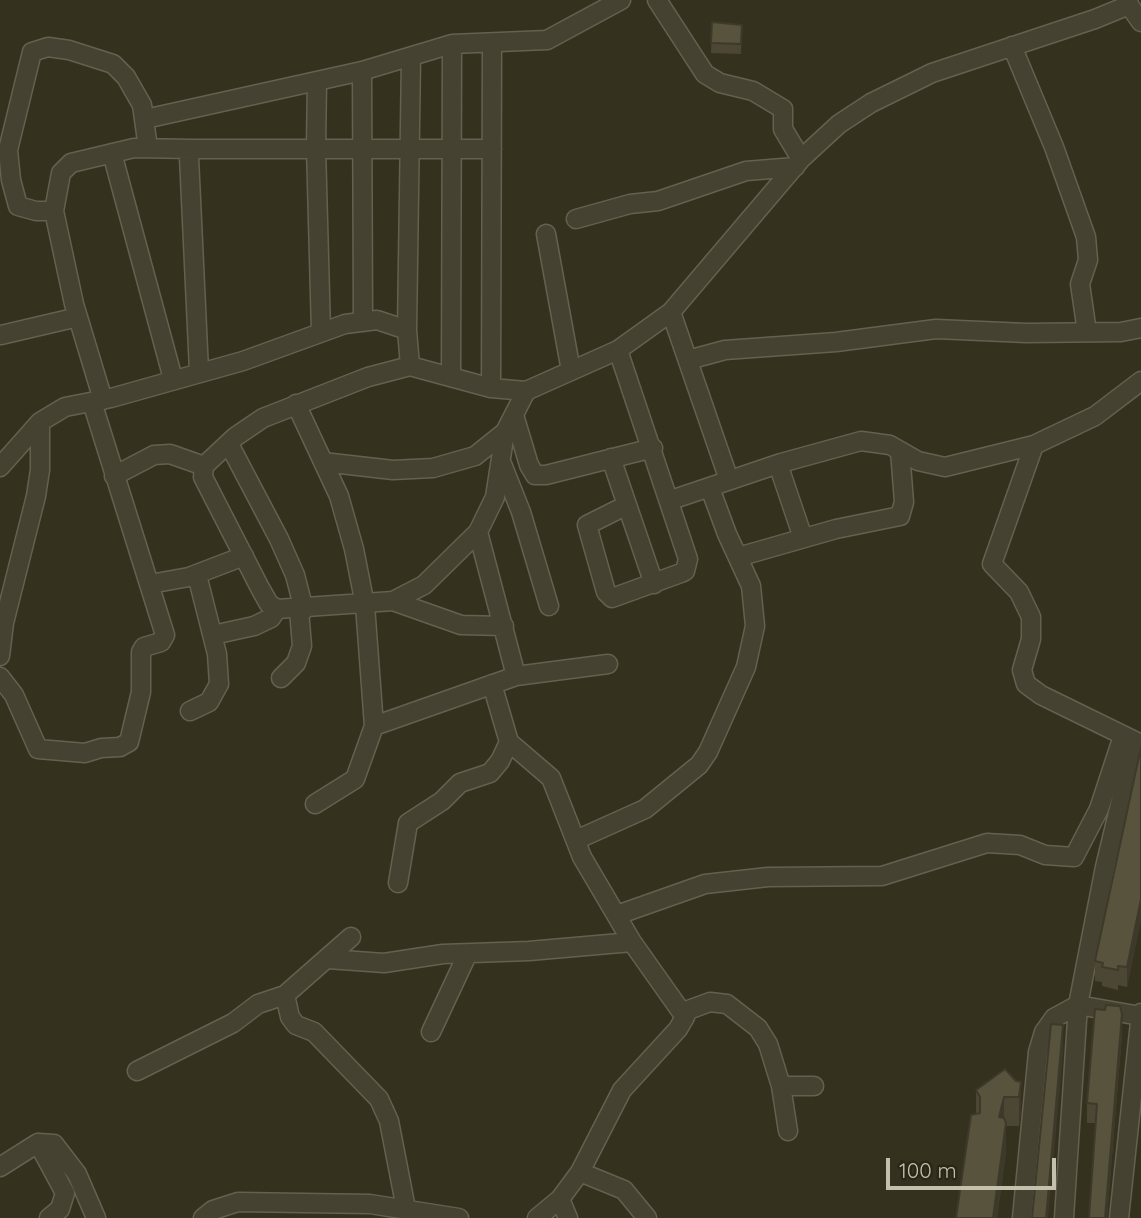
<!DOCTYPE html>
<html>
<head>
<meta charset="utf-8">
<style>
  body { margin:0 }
  #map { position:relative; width:1141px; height:1218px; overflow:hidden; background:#35311f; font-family:Quicksand,sans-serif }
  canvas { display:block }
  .scale { position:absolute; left:886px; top:1158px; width:170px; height:32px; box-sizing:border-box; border:4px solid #c3c0ac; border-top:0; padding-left:9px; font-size:21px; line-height:24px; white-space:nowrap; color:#c3c0ac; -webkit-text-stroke:5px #2a2718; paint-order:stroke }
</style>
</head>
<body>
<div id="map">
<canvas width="1141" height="1218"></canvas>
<div class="scale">100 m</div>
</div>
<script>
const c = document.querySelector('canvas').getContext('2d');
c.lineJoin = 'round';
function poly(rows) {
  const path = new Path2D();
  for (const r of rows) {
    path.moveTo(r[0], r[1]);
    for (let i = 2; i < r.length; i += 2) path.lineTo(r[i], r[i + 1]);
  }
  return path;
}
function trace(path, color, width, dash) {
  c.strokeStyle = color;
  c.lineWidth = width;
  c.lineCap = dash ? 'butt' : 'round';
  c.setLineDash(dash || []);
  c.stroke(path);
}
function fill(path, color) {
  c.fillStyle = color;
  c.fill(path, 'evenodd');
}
const minor = poly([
  [657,0,705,74,720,83,753,91,783,109,783,129,801,159],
  [1129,5,1141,22],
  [1012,46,1054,147,1086,237,1088,260,1080,284,1087,332],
  [362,71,363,322],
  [317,81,316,147,321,332],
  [145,119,362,71,452,44,547,40,621,0],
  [112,153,173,379],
  [54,211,36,211,18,206,11,180,8,150,32,52,48,47,69,50,113,64,126,77,142,105,148,148],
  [576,219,630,204,658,201,746,171,795,167],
  [546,234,571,371],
  [671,312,729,480],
  [1,335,78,317],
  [618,350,688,559,685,571,681,573,612,598,606,592,587,525,627,505],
  [688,360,725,350,836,342,936,329,1026,333,1121,332,1141,328],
  [410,366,407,330,411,57],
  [199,371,189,157,193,149,492,149],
  [451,376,452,44],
  [1141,381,1095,416,1034,445,992,564,1019,592,1031,617,1031,639,1022,670,1026,684,1041,695,1141,744],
  [491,388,492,44],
  [526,391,505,432,495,497,478,532,424,585,393,601,277,609,269,604,260,588,203,477,204,466,235,437,263,418,368,377,410,366,491,388,526,391,618,350,671,312,801,159,839,124,871,103,932,73,1095,19,1129,5,1128,0],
  [103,400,74,304,54,211,61,173,71,163,134,148,193,149],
  [296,404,339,496,354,549,365,605,374,726,355,779,315,804],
  [514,415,529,465,535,475,546,475,653,448],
  [229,444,279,539,295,575,304,610],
  [611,458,654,584],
  [323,462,393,470,433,468,475,456,505,432],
  [502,464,521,512,549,606],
  [778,464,803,538],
  [0,467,40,422,65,407,111,398,243,361,345,324,377,320,407,330],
  [114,476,154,455,170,454,204,466],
  [671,500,781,463,861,441,890,445,918,461,945,467,1034,445],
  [478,532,516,676],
  [738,557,836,529,900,516,904,502,900,451],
  [150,584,189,577,244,556],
  [393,601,461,625,504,626],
  [213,635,254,626,271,618,277,609],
  [0,656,4,623,36,496,40,470,40,422],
  [0,677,14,695,38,749,85,753,101,748,120,747,129,742,141,692,141,652,144,647,161,642,165,635,92,402],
  [281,678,296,663,302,646,299,610],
  [492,684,509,742,551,778,582,857,632,942,685,1017,678,1029,622,1090,580,1172],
  [190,711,209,702,219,684,217,654,197,575],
  [374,726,516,676,608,664],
  [576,840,645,809,699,765,708,752,746,667,755,626,751,586,727,534,710,488],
  [398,883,408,823,442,801,460,783,490,773,500,761,509,742],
  [617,915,705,884,768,877,882,876,987,843,1020,845,1045,855,1074,857,1099,809,1123,736],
  [328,959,384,963,443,954,529,951,632,942],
  [285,995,351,937],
  [683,1012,710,1002,727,1004,758,1028,768,1044,781,1086,814,1086],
  [431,1032,467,955],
  [137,1071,233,1023,258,1004,285,995,290,1017,296,1025,314,1032,379,1099,389,1121,406,1209],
  [781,1086,788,1131],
  [38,1143,65,1193,60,1209,49,1218],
  [0,1167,38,1143,54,1144,77,1174,96,1218],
  [560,1199,568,1218],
  [203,1218,213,1210,238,1202,370,1204,459,1218],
  [537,1218,560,1199,580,1172,624,1190,647,1218],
  [1022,1218,1038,1052,1044,1032,1054,1018,1078,1005,1140,1016],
  [1064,1218,1078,1005,1105,867,1135,742],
  [1119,1218,1141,1013]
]);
trace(minor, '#646150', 21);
trace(minor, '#464232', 18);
fill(poly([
  [712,22,742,25,741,54,711,53],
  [1141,747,1141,919,1127,987,1118,985,1118,990,1102,986,1102,982,1095,981,1095,961],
  [1122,1034,1107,1218,1089,1218,1096,1123,1087,1123,1087,1103],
  [1016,1081,1021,1082,1021,1111,1019,1126,1006,1126,1006,1152,997,1218,956,1218,976,1114,976,1090]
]), '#4c4734');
fill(poly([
  [1141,899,1141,919,1127,987,1127,967],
  [1122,1014,1122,1034,1107,1218,1105,1218],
  [1063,1025,1063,1054,1048,1218,1046,1218],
  [1021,1082,1021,1111,1019,1126,1019,1097],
  [1004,1097,1004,1126,999,1117],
  [1006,1123,1006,1152,997,1218,993,1218]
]), '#3e3a2b');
const building = poly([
  [712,22,742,25,741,44,711,43,712,22],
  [1141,747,1141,899,1127,967,1118,966,1118,970,1102,967,1103,963,1095,961,1141,747],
  [1106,1005,1120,1006,1122,1014,1105,1218,1089,1218,1097,1104,1087,1103,1095,1009,1105,1010,1106,1005],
  [1051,1024,1063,1025,1046,1218,1032,1218,1051,1024],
  [1005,1069,1016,1081,1021,1082,1019,1097,1004,1097,999,1117,1004,1118,1006,1123,993,1218,956,1218,971,1115,980,1113,980,1097,976,1090,1005,1069]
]);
fill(building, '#58533d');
trace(building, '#3e3a2b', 2);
</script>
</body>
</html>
